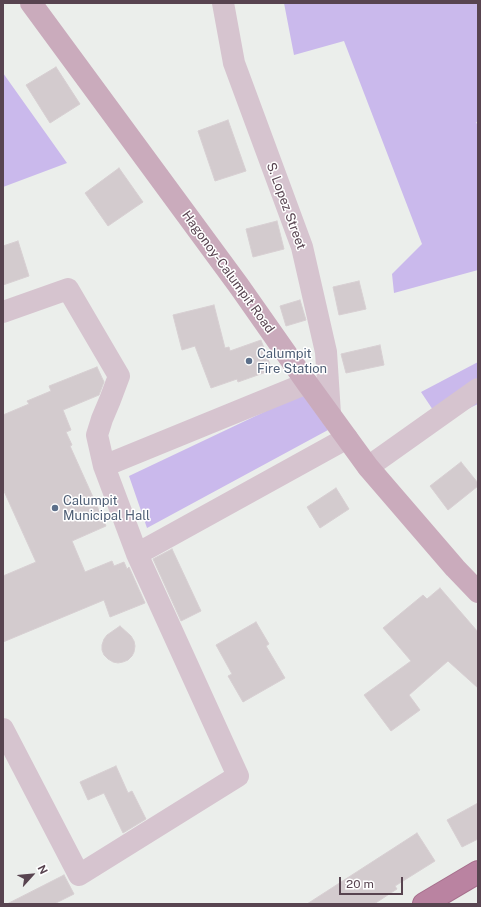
<!DOCTYPE html>
<html>
<head>
<meta charset="utf-8">
<style>
  body { margin:0 }
  #map { position:relative; width:481px; height:907px; overflow:hidden; background:#ebeeeb; font-family:"Public Sans",sans-serif }
  canvas { display:block }
  .frame { position:absolute; inset:0; border:4px solid #584450; pointer-events:none }
  .north { position:absolute; left:12px; top:855px; width:40px; height:40px; -webkit-text-stroke:3px #fff; paint-order:stroke; rotate:63deg; font-size:11px; font-weight:700; line-height:16px; text-align:center; color:#584450 }
  .north::after { content:''; display:block; margin:auto; width:14px; height:18px; background:#584450; clip-path:polygon(50% 0,100% 100%,50% 72%,0 100%) }
  .scale { position:absolute; left:339px; top:877px; width:64px; height:18px; box-sizing:border-box; border:2px solid #584450; border-top:0; padding-left:5px; font-size:12px; line-height:14px; white-space:nowrap; color:#584450; -webkit-text-stroke:3px #fff; paint-order:stroke }
</style>
</head>
<body>
<div id="map">
<canvas width="481" height="907"></canvas>
<div class="frame"></div>
<div class="north">N</div>
<div class="scale">20 m</div>
</div>
<script>
const ctx = document.querySelector('canvas').getContext('2d');
ctx.lineJoin = 'round';
function paint(path, color) {
  ctx.fillStyle = color;
  ctx.fill(path, 'evenodd');
}
function toPath(rows) {
  const path = new Path2D();
  for (const r of rows) {
    path.moveTo(r[0], r[1]);
    for (let i = 2; i < r.length; i += 2) path.lineTo(r[i], r[i + 1]);
  }
  return path;
}
function trace(path, color, width, dash) {
  ctx.strokeStyle = color;
  ctx.lineWidth = width;
  ctx.lineCap = dash ? 'butt' : 'round';
  ctx.setLineDash(dash || []);
  ctx.stroke(path);
}
function drawText(font, color, halo, rows, align = 'center') {
  ctx.font = font + ' "Public Sans",sans-serif';
  ctx.lineWidth = 3;
  ctx.setLineDash([]);
  ctx.textBaseline = 'middle';
  ctx.strokeStyle = halo;
  ctx.fillStyle = color;
  for (const [text, x, y, turn = 0] of rows) {
    ctx.save();
    ctx.translate(x, y);
    ctx.rotate((+turn || 0) * Math.PI / 180);
    ctx.textAlign = isNaN(turn) ? turn : align;
    if (halo) ctx.strokeText(text, 0, 0);
    ctx.fillText(text, 0, 0);
    ctx.restore();
  }
}
paint(toPath([
  [284,3,478,3,478,120,476,123,478,124,478,270,394,293,392,274,422,244,344,41,294,55],
  [3,73,67,163,3,187],
  [478,362,478,404,441,422,421,392],
  [302,394,328,430,147,528,129,476]
]), '#cab9ec');
const building = toPath([
  [56,67,80,104,50,123,26,85,56,67],
  [228,120,246,171,215,181,198,131,228,120],
  [119,168,143,202,108,226,85,193,119,168],
  [277,221,284,249,253,257,246,229,277,221],
  [18,241,29,276,3,285,3,246,18,241],
  [359,281,366,309,339,315,333,287,359,281],
  [300,300,306,320,286,326,280,306,300,300],
  [214,305,225,348,229,347,230,351,261,340,272,370,238,382,237,379,211,388,195,346,182,350,173,315,214,305],
  [380,345,384,365,346,373,341,354,380,345],
  [97,367,104,382,99,395,63,410,71,430,66,432,72,445,70,446,106,526,72,541,85,572,112,561,114,566,124,562,127,569,129,567,145,603,110,617,104,600,3,642,3,576,36,562,3,489,3,415,29,404,27,401,51,391,49,386,97,367],
  [461,462,478,483,478,486,448,510,430,486,461,462],
  [336,488,349,509,320,528,307,507,336,488],
  [172,549,201,611,181,621,153,559,172,549],
  [440,588,478,632,478,688,448,661,409,695,420,710,391,731,364,695,411,661,383,628,423,595,427,599,440,588],
  [256,622,269,644,266,646,285,678,243,702,228,676,232,674,216,645,256,622],
  [120,626,131,636,134,641,135,646,134,652,132,656,128,660,123,662,118,663,113,662,108,659,104,655,102,650,102,645,104,639,107,635,120,626],
  [116,766,128,793,132,791,146,819,123,833,104,793,88,800,80,782,116,766],
  [478,803,478,839,462,847,447,820,478,803],
  [417,833,435,861,395,886,397,889,374,904,307,904,417,833],
  [64,875,74,894,54,904,7,904,64,875]
]);
paint(building, '#d3cbce');
trace(building, '#d7cfd2', 1);
const highway = toPath([
  [424,904,478,872]
]);
trace(highway, '#a66f8c', 24);
trace(toPath([
  [223,3,234,63,302,247,326,352,330,414],
  [3,312,68,289,119,376,110,400,102,419,97,435,104,466,137,554,238,776,79,875,3,729],
  [104,466,307,383],
  [368,467,478,389],
  [137,554,347,438]
]), '#d6c4cf', 22);
trace(toPath([
  [31,3,239,286,307,383,368,467,455,568,478,592]
]), '#caabbc', 22);
trace(highway, '#ba83a1', 22);
for (const [x, y, r, color] of [
  [249,361,4,"#5c6f8a"],
  [55,508,4,"#5c6f8a"]
]) {
  const dot = new Path2D();
  dot.arc(x, y, r, 0, 2 * Math.PI);
  ctx.fillStyle = color;
  ctx.fill(dot);
  trace(dot, '#fff', 1.5);
}
drawText('13px', '#584450', '#fff', [
  ["S. Lopez Street",286,206,70],
  ["Hagonoy-Calumpit Road",228,272,54]
]);
drawText('13px', '#4e5e75', '#fff', [
  ["Calumpit",257,354],
  ["Fire Station",257,369],
  ["Calumpit",63,501],
  ["Municipal Hall",63,516]
], 'left');
</script>
</body>
</html>
